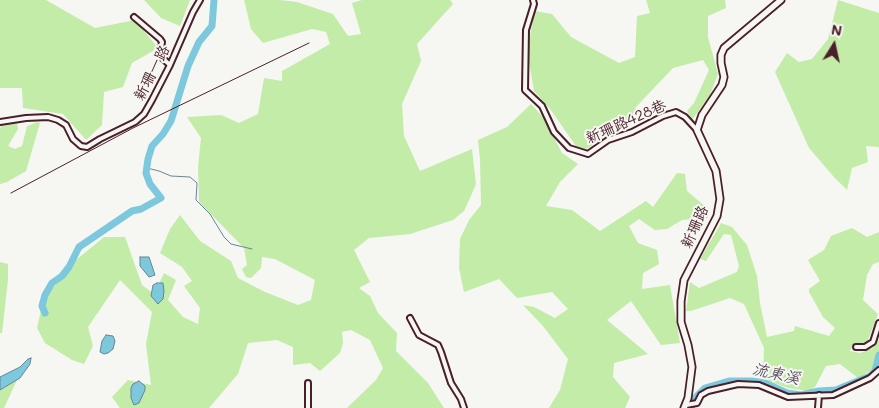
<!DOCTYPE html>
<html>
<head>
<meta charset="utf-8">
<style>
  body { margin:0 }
  #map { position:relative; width:879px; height:408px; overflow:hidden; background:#f6f6f2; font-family:Mali,sans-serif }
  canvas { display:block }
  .north { position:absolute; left:809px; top:20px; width:50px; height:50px; -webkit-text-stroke:4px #f6f6f2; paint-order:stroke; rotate:10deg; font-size:14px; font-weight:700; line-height:20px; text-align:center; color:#4a1f2b }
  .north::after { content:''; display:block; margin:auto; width:18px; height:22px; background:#4a1f2b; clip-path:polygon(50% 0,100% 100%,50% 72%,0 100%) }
</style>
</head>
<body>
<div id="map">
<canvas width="879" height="408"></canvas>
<div class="north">N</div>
</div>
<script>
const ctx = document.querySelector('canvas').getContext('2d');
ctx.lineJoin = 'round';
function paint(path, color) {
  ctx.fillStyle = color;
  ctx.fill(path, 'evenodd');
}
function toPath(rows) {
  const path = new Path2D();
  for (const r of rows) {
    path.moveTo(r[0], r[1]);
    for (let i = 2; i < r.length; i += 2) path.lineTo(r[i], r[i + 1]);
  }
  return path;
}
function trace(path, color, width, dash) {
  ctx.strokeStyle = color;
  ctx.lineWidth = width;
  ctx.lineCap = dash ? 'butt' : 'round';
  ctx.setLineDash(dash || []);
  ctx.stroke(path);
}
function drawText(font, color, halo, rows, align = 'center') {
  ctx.font = font + ' Mali,"LXGW WenKai TC",sans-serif';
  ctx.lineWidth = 4;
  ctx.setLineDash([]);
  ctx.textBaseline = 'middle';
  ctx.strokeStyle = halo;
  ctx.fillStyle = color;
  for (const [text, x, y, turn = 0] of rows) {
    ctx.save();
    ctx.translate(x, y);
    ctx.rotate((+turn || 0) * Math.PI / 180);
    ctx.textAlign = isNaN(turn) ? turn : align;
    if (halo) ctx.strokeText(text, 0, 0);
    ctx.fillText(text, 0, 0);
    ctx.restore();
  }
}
paint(toPath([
  [0,0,46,0,95,28,135,20,158,48,132,63,123,87,104,92,102,125,86,140,63,114,23,108,22,88,0,88],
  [144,0,190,0,180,26,161,18],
  [244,0,280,0,297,2,333,14,348,36,361,34,352,3,362,0,450,0,453,4,417,44,421,61,402,104,404,136,420,171,472,149,476,184,470,198,464,211,453,220,410,234,369,238,354,250,370,282,359,288,370,296,378,313,397,333,396,351,428,383,444,408,347,408,376,380,383,368,370,340,351,330,342,332,343,343,340,353,320,371,310,363,293,365,293,347,277,340,248,343,238,374,209,408,120,408,112,397,128,380,151,385,146,344,152,312,120,280,88,327,93,346,84,364,72,360,45,343,37,328,43,302,70,265,104,237,125,237,142,285,154,294,164,273,176,280,168,300,183,317,198,324,200,308,184,286,192,281,182,267,160,253,170,229,180,215,200,241,231,261,238,278,265,292,298,305,311,300,315,280,275,259,262,257,261,268,251,278,246,277,242,269,247,265,244,248,199,202,198,167,201,138,187,117,221,115,239,123,258,114,264,78,282,81,282,71,330,44,326,32,312,29,263,43,251,29],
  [646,0,725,0,726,8,708,16,708,37,718,74,710,95,692,120,687,111,694,103,709,70,703,60,673,68,636,107,630,124,586,149,576,146,550,109,534,91,527,51,535,11,552,14,571,37,619,63,635,57,637,16,650,13],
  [838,0,879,13,879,147,866,146,868,162,852,168,847,190,834,177,809,148,775,72,787,53,799,62,812,59,828,39],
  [531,104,543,117,562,153,578,164,560,182,546,206,572,210,600,231,646,201,653,207,677,173,685,174,687,191,707,208,708,218,682,220,667,229,655,230,639,219,629,226,638,243,657,250,659,264,643,273,642,289,670,285,680,343,661,345,631,301,607,320,648,354,614,363,613,377,630,397,625,408,549,408,560,390,568,359,543,326,523,305,534,307,555,318,568,309,552,292,517,298,499,279,464,292,459,268,460,239,469,220,481,205,480,159,478,140,507,127],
  [38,122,40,123,26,171,7,182,0,184,0,128,2,125,17,123,18,129,8,146,15,149,22,146,27,126],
  [721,223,732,227,747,245,757,276,760,303,767,337,794,331,795,326,829,336,835,328,823,317,809,292,809,289,820,281,808,260,824,250,831,236,852,228,867,237,879,232,879,262,873,264,867,275,863,300,878,314,866,345,854,343,850,351,860,353,873,348,879,339,879,360,876,367,858,378,840,364,826,366,815,387,809,391,788,388,763,379,764,348,744,304,730,298,691,311,686,311,690,282,699,288,737,272,739,266,731,235,724,234,706,261,700,259],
  [0,262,8,264,8,280,2,333,0,333],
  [7,373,17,380,4,408,0,408,0,378]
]), '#c3eca8');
const water = toPath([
  [140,257,149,257,155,275,149,277,140,266,140,257],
  [157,283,163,283,164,291,163,299,158,304,151,296,153,285,157,283],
  [106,335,113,336,115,341,113,349,108,353,104,354,100,352,102,341,106,335],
  [31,358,30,364,20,378,0,390,0,377,20,367,28,359,31,358],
  [139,381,145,386,145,390,139,403,134,405,131,398,131,388,133,384,139,381]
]);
paint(water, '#7ec8de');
trace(water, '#698496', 1);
trace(toPath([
  [147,168,159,171,171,176,190,177,197,183,196,200,210,214,224,237,231,244,252,249]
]), '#698496', 1);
trace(toPath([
  [45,313,42,306,45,295,52,283,62,276,69,267,79,247,132,211,141,209,161,198,150,184,146,173,148,159,152,146,163,134,171,121,188,66,199,42,212,26,214,0],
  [691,408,695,398,705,388,729,381,752,381,765,383,787,393,801,395,819,391,836,390,870,376,875,371,879,355]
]), '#7ec8de', 7);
const street = toPath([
  [533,0,534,4,526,30,525,90,542,106,554,132,569,148,588,154,608,140,632,132,663,116,676,112,685,117,697,130],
  [134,17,160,39,162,42,160,56,170,65],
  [0,122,26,118,48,117,58,120,66,125,73,139,81,146,87,147,100,139,135,122,144,114,152,100,170,65,193,12,200,0],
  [410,318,419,335,438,345,441,352,451,383,461,399,464,408],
  [856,347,865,347,873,342,879,323],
  [308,383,308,408],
  [686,405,697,403,701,395,708,391,738,384,759,385,788,397,833,395,870,378,879,370],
  [818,408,819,395]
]);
const secondary = toPath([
  [684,408,688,398,692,367,688,345,681,322,681,301,684,280,717,216,720,199,716,171,697,130,702,115,722,85,724,77,721,63,721,55,724,48,781,0]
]);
trace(street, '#4a1f2b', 8);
trace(secondary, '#4a1f2b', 9);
trace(street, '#f6f6f2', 4);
trace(secondary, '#f6f6f2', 5.5);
trace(toPath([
  [11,193,133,128,309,43]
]), '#4a1f2b', 1);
drawText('15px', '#4a1f2b', '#f6f6f2', [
  ["新珊一路",152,73,-63],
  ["新珊路428巷",626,122,-24],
  ["新珊路",695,227,-66]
]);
drawText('italic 16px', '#5a5261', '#f6f6f2', [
  ["流東溪",776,374,13]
]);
</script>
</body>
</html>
